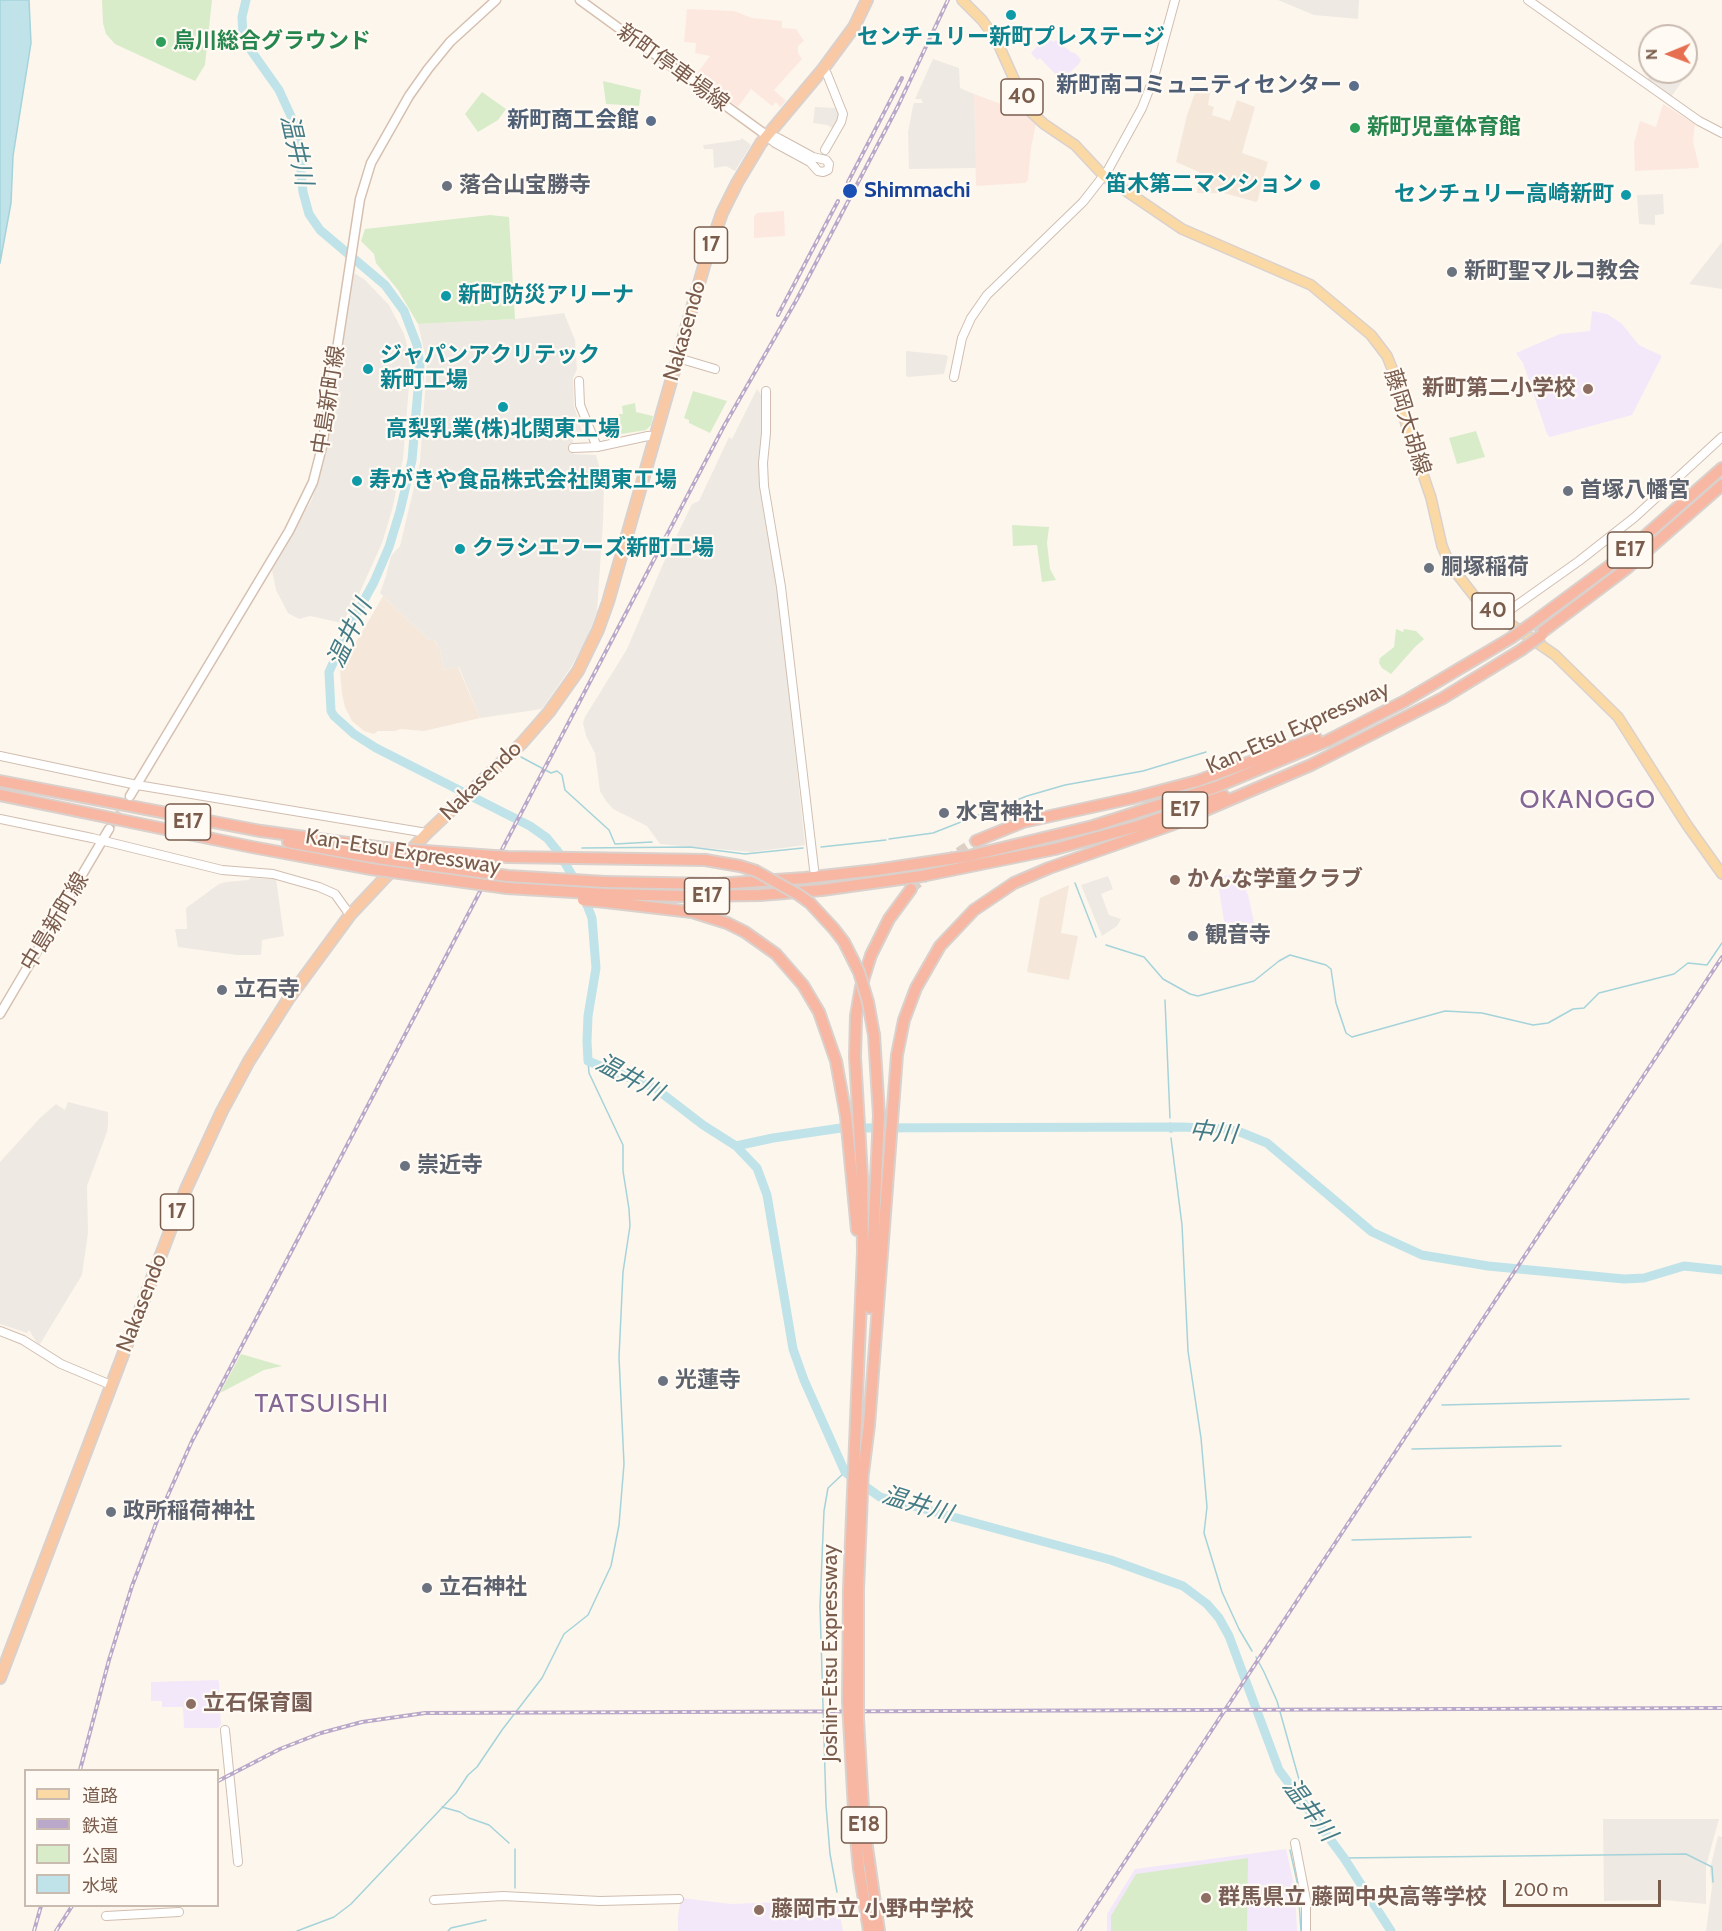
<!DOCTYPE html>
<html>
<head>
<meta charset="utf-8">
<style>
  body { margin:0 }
  #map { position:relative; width:1722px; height:1931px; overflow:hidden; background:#fdf6ec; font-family:Cabin,"Noto Sans JP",sans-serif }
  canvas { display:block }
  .legend { position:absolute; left:24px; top:1769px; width:195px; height:138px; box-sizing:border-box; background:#fffaf3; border:2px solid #cabbb1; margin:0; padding:8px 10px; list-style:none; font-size:18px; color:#7a5c4d }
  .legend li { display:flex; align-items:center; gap:12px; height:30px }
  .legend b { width:30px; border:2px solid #cabbb1 }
  .north { position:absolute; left:1638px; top:24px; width:60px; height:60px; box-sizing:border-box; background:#fffaf3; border:2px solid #cabbb1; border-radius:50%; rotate:269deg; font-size:16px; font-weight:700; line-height:24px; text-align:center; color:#7a5c4d }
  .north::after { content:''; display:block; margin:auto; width:21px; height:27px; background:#e76f51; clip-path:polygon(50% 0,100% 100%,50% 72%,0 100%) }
  .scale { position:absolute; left:1503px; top:1880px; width:158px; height:27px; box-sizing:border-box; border:3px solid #7a5c4d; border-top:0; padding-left:8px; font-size:18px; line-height:21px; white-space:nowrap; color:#7a5c4d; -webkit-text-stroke:4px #fffaf3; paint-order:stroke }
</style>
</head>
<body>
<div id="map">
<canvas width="1722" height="1931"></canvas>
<ul class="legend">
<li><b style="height:8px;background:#fbd9a5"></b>道路</li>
<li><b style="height:8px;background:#b9a8c9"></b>鉄道</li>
<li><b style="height:16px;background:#d8ecc9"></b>公園</li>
<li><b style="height:16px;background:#bfe3e8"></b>水域</li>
</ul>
<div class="north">N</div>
<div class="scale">200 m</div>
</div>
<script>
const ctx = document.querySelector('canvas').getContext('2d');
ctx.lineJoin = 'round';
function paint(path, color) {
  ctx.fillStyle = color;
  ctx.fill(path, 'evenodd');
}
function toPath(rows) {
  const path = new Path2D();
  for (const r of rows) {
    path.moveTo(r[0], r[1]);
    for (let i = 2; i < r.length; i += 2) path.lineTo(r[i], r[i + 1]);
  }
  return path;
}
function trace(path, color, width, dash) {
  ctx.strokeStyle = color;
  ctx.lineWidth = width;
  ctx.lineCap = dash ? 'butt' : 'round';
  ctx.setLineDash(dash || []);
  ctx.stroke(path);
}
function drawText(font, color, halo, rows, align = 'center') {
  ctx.font = font + ' Cabin,"Noto Sans JP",sans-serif';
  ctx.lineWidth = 4.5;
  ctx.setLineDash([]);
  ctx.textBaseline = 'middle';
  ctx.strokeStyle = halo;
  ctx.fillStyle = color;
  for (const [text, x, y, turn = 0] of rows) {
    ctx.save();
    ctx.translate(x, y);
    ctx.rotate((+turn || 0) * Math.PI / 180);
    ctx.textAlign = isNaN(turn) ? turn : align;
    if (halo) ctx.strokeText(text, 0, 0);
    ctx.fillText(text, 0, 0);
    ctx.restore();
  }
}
paint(toPath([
  [1195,93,1210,93,1208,105,1214,107,1212,115,1230,121,1237,100,1255,107,1242,153,1268,162,1262,181,1258,200,1256,202,1224,193,1197,193,1199,172,1176,162,1187,115],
  [383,596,429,640,433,638,440,650,444,670,458,667,480,718,424,731,400,729,395,731,378,731,374,734,364,731,352,721,345,707,342,694,340,670],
  [1069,885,1061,933,1078,936,1069,980,1027,972,1040,898]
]), '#f5e8da');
paint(toPath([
  [687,9,734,11,752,18,782,21,782,28,796,29,804,41,798,46,798,53,802,59,774,90,786,101,780,107,776,102,772,106,751,89,738,107,695,76,710,56,695,53,696,43,684,42],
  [974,94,1009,107,1017,99,1026,114,1036,124,1031,148,1028,180,1025,183,976,186],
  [1663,104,1695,124,1693,142,1699,166,1698,168,1635,171,1634,143,1640,121,1656,127],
  [784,211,785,236,754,238,754,216,757,213]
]), '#fde8e0');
paint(toPath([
  [1278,0,1359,0,1358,19,1314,15],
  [1686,49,1699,58,1671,97,1647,80,1653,72,1686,72],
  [933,59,959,68,960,88,974,94,976,168,909,169,908,132,913,106,914,103,923,103,921,99,915,99],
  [815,107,838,108,840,117,834,129,827,125,813,123],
  [742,138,751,145,735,171,726,166,714,168,713,149,704,149,703,145,740,140],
  [1663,194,1664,214,1655,215,1655,225,1639,224,1637,195],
  [1722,242,1722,289,1689,284],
  [354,273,365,280,389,305,404,334,409,353,410,373,403,459,392,510,382,543,359,594,342,623,310,616,299,619,288,613,276,590,272,570,312,499,325,458],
  [564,313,575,340,577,369,573,378,574,406,583,434,573,435,573,454,596,455,604,484,603,522,597,611,587,639,571,667,542,709,480,718,459,667,444,670,440,650,434,639,429,640,380,593,386,576,391,556,400,546,420,462,427,363,418,324,515,319],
  [906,351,946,355,948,357,944,374,908,377,906,375],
  [757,389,762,396,763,434,759,474,762,504,777,582,805,845,752,852,660,844,647,826,613,809,606,801,600,791,595,753,586,736,583,723,585,717,627,649,663,564,692,504,699,501,729,437,732,439],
  [1108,876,1113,889,1101,894,1109,915,1121,919,1117,926,1102,936,1081,885],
  [250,878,276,879,284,936,262,940,261,955,237,955,178,947,175,929,187,929,186,908,219,884,226,882,249,880],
  [68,1102,108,1112,108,1124,107,1132,87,1186,88,1233,82,1275,40,1344,37,1343,29,1330,27,1333,0,1324,0,1162,40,1118,56,1104,65,1110],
  [1603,1819,1719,1819,1706,1866,1706,1904,1664,1900,1604,1901],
  [1718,1836,1722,1837,1722,1931,1706,1931,1712,1887,1710,1869]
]), '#efe9e4');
paint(toPath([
  [1047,36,1053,42,1056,40,1071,52,1075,53,1081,59,1079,64,1061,80,1040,58,1037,60,1031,53],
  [1592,311,1607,314,1621,323,1639,345,1662,356,1632,415,1550,437,1547,434,1523,363,1516,353,1560,334,1590,331],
  [1239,874,1248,895,1258,940,1254,938,1235,939,1226,933,1217,877],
  [218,1680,219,1683,221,1725,218,1728,184,1728,183,1707,162,1707,162,1701,151,1701,151,1682],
  [1286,1849,1295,1889,1297,1931,1107,1931,1107,1914,1135,1869],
  [681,1898,731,1904,835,1900,838,1904,843,1931,678,1931,678,1916]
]), '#f3e8fa');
paint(toPath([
  [102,0,212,0,205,65,195,81,115,44,106,34,103,23],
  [603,81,641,90,639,106,606,104],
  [482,92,506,109,498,120,478,132,465,114],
  [490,215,509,217,515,319,418,324,398,290,376,263,374,254,361,241,365,229],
  [693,391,727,401,710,433,689,423,689,420,684,418],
  [635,403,636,412,653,416,651,425,646,430,621,434,619,414,623,414,622,406],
  [1476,431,1485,457,1457,464,1449,438],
  [599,471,602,483,601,485,570,486,570,472],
  [1012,525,1049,527,1047,543,1050,569,1056,580,1042,582,1037,545,1013,546],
  [1396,629,1403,632,1404,629,1416,631,1424,639,1415,647,1391,674,1382,668,1379,663,1380,658,1394,647],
  [241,1354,282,1366,264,1370,220,1393],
  [1248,1858,1247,1931,1111,1931,1111,1916,1136,1874]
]), '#d8ecc9');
const water = toPath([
  [0,0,29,0,31,43,13,156,11,203,0,263,0,0]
]);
paint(water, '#bfe3e8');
trace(water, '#a5d3da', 1.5);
trace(toPath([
  [521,757,551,773,557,771,562,775,565,790,609,830,615,844,652,842],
  [889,839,933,833,1027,796,1065,785,1143,771,1206,752],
  [555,847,560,848],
  [821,847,886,840],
  [582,848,690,847,745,854,803,848],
  [1075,883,1096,937],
  [1106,945,1144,957,1163,979,1190,994,1198,996,1254,981,1279,961,1290,955,1326,965,1331,969,1336,1003,1346,1033,1352,1037,1445,1011,1482,1013,1533,1025,1548,1023,1573,1009,1584,1008,1599,993,1674,974,1688,963,1707,965,1722,943],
  [1165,1000,1170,1118],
  [1170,1123,1170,1132],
  [1172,1127,1172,1132],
  [1171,1138,1182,1225,1188,1351,1201,1438,1207,1507,1204,1533,1222,1592,1239,1629,1252,1651],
  [1442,1405,1689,1399],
  [1412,1449,1561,1446],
  [1352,1540,1471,1537],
  [1256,1657,1264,1672,1277,1701,1300,1783],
  [442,1807,460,1812,469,1818,489,1825,509,1843],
  [1290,1850,1298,1886,1301,1931],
  [1344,1858,1686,1854,1712,1867,1713,1882],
  [515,1888,515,1849],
  [837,1892,830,1854,826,1805,820,1606,824,1511,828,1488,845,1472],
  [297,1931,334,1917,351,1904,456,1793,468,1775,477,1767,502,1730,542,1678,564,1634,588,1615,611,1566,619,1525,624,1464,619,1357,623,1272,630,1226,629,1209,623,1171,623,1145,589,1073,588,1061],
  [448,1931,451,1928,486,1920]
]), '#a5d3da', 1.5);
trace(toPath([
  [246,0,242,17,243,34,250,49,279,90,295,125,299,149,303,192,309,214,320,230,385,285,404,311,417,345,420,366,412,460,400,511,389,547,374,582,351,624,329,672,331,711,334,716,354,734,376,748,530,826,547,838,559,853,582,892,592,918,596,968,588,1016,587,1041,588,1061,655,1088,703,1125,736,1146,757,1168,767,1195,793,1349,804,1380,845,1472,880,1497,1111,1560,1183,1586,1207,1604,1219,1618,1229,1636,1279,1770,1344,1858,1391,1931],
  [736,1146,773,1138,841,1128,1182,1127,1228,1129,1240,1132,1267,1143,1372,1232,1422,1255,1488,1266,1624,1279,1644,1278,1684,1266,1722,1270]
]), '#bfe3e8', 9);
trace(toPath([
  [109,829,127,801]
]), '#dcd0c4', 8, [8, 4]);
trace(toPath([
  [911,889,938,866,976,841]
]), '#dcd0c4', 10, [10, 5]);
const tertiary = toPath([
  [1528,0,1699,121,1722,133],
  [823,69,827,74,843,114,841,122,825,150],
  [766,135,778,138,813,157,826,160,829,164,828,170,823,172,818,171,810,162,775,143,766,135],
  [678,358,715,369],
  [954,377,962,338,971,318,987,295,1083,202,1108,170,1142,108,1154,77,1175,0],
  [579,381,580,405,597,447],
  [766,391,766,433,763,463,764,486,781,587,814,869],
  [573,448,597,447,648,436,655,436],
  [1500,617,1579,561,1635,517,1722,437],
  [0,756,137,785,427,833],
  [0,819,92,838,222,870,273,874,319,887,335,894,350,915],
  [0,1331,23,1340,61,1364,111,1385],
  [225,1730,238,1862],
  [1295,1843,1306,1900,1306,1931],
  [434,1900,503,1896,600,1901,679,1899],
  [106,1916,179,1912]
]);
const secondary = toPath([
  [580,0,766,135],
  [130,796,289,531,313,482,322,447,360,199,371,163,409,96,428,69,450,42,496,0],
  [0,1014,109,829]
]);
const primary = toPath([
  [962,0,982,20,996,39,1023,99,1031,112,1044,124,1075,145,1104,176,1182,229,1311,285,1371,335,1387,356,1393,371,1406,424,1431,498,1442,546,1450,565,1475,597,1500,617,1555,655,1618,717,1687,825,1722,874]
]);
const trunk = toPath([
  [0,1678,186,1189,222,1111,249,1061,289,998,350,915,427,833,522,743,549,712,578,671,598,630,608,602,704,266,722,213,737,183,761,143,823,69,854,27,867,0]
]);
const motorway = toPath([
  [1531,624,1620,558,1722,468],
  [1541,633,1626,569,1722,485],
  [0,781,261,831,384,848],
  [0,795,252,847,371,869],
  [976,841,1023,822,1133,798,1197,781,1316,738],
  [288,842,377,858],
  [605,882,717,884,805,878,876,870,969,856,1093,826,1216,787,1327,741,1405,701,1511,638],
  [606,894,681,896,760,895,822,890,922,876,1055,849,1138,826,1224,796],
  [606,902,692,912,727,923,745,932,776,954,803,985,819,1012,836,1061,846,1116,857,1230],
  [870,1308,879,1115,874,1035],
  [863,1473,869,1425,897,1055,904,1020,916,988,940,946,974,910,1014,883,1049,868,1171,825,1311,765,1443,698,1521,650],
  [848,1701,849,1589,863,1252,862,1177,855,1057,856,1016,861,987,871,955,889,919,911,889],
  [858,1701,858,1590,863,1467],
  [849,1719,855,1828,859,1869,869,1931],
  [858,1719,864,1826,879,1931]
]);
trace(tertiary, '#d1beb0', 10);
trace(secondary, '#d6c0b0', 11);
trace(primary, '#dad1cd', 12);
trace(trunk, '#dad1cd', 14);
trace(motorway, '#dad1cd', 14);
trace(tertiary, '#fff', 8);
trace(secondary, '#fff', 8);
trace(primary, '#fbd9a5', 9);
trace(trunk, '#f9c8a4', 10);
trace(motorway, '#f7b7a3', 10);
const rail = toPath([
  [848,182,902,78],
  [778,315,838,201],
  [80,1770,109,1660,132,1586,160,1513,192,1441,724,426,797,299,898,106,948,0],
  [218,1781,280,1749,321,1733,362,1722,425,1713,1722,1708],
  [34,1931,41,1906],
  [56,1931,72,1906],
  [1079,1931,1722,957]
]);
trace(rail, '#b9a8c9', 4);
trace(rail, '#fffaf3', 1.5, [4.5]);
const motorwayBridge = toPath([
  [1511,638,1531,624],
  [1521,650,1542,635],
  [384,848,508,857,705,860,740,866,756,871,799,895,810,903,834,929,844,942,859,972,868,1002,874,1035],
  [377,858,508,876,605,882],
  [371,869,507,888,606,894],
  [583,900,606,902],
  [848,1701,849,1719],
  [858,1701,858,1719]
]);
trace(motorwayBridge, '#dad1cd', 14, []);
trace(motorwayBridge, '#f7b7a3', 10);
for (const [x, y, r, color] of [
  [1011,15,6,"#0f9aa8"],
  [161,42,6,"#2e9e5b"],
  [1354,86,6,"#5c6f8a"],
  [651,121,6,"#5c6f8a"],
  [1355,128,6,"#2e9e5b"],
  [1315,185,6,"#0f9aa8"],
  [447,186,6,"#6b7280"],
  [850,191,8,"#1a4fb4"],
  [1626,195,6,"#0f9aa8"],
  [1452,272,6,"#6b7280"],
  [446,296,6,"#0f9aa8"],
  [368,369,6,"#0f9aa8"],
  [1588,389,6,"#8d6e63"],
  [503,407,6,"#0f9aa8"],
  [357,481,6,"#0f9aa8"],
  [1568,491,6,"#6b7280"],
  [460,549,6,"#0f9aa8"],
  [1429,568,6,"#6b7280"],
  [944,813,6,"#6b7280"],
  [1175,880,6,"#8d6e63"],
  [1193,936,6,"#6b7280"],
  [222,990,6,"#6b7280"],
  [405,1166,6,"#6b7280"],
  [663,1381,6,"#6b7280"],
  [111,1512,6,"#6b7280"],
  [427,1588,6,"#6b7280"],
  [191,1704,6,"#8d6e63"],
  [1206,1898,6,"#8d6e63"],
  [759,1910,6,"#8d6e63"]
]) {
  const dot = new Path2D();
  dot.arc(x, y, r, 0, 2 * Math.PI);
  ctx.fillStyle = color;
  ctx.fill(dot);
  trace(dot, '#fffaf3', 2);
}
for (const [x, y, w] of [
  [1022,97,42],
  [711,245,33],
  [1630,550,45],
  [1493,611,42],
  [1185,810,45],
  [188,822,45],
  [707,896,45],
  [177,1212,33],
  [864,1825,45]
]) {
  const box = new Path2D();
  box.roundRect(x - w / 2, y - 18, w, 36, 4.5);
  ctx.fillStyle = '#fffaf3';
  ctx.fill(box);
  trace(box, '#7a5c4d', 1.5);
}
drawText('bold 21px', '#7a5c4d', null, [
  ["40",1022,97],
  ["17",711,245],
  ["E17",1630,550],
  ["40",1493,611],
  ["E17",1185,810],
  ["E17",188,822],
  ["E17",707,896],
  ["17",177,1212],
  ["E18",864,1825]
]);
drawText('bold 22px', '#0d838f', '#fffaf3', [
  ["センチュリー新町プレステージ",1011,38,"center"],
  ["笛木第二マンション",1303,185,"right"],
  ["センチュリー高崎新町",1614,195,"right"],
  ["新町防災アリーナ",458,296],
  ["ジャパンアクリテック",380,356],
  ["新町工場",380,381],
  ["高梨乳業(株)北関東工場",503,430,"center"],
  ["寿がきや食品株式会社関東工場",369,481],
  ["クラシエフーズ新町工場",472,549]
], 'left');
drawText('bold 22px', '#27864d', '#fffaf3', [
  ["烏川総合グラウンド",173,42],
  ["新町児童体育館",1367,128]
], 'left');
drawText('22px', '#7a5c4d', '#fffaf3', [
  ["新町停車場線",673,68,36],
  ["Nakasendo",685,331,-74],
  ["中島新町線",329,400,-81],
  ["藤岡大胡線",1407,422,73],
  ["Kan-Etsu Expressway",1298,728,-24],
  ["Nakasendo",481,781,-44],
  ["Kan-Etsu Expressway",403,852,9],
  ["中島新町線",55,922,-59],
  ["Nakasendo",142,1303,-69],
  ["Joshin-Etsu Expressway",831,1653,-90]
]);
drawText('bold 22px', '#4e5e75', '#fffaf3', [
  ["新町南コミュニティセンター",1342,86],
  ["新町商工会館",639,121]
], 'right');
drawText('bold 22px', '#5b616d', '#fffaf3', [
  ["落合山宝勝寺",459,186],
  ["新町聖マルコ教会",1464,272],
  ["首塚八幡宮",1580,491],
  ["胴塚稲荷",1441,568],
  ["水宮神社",956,813],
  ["観音寺",1205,936],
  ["立石寺",234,990],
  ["崇近寺",417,1166],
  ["光蓮寺",675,1381],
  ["政所稲荷神社",123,1512],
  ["立石神社",439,1588]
], 'left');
drawText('bold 22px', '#164399', '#fffaf3', [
  ["Shimmachi",864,191]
], 'left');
drawText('bold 22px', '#785e54', '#fffaf3', [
  ["新町第二小学校",1576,389,"right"],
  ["かんな学童クラブ",1187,880],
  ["立石保育園",203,1704],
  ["群馬県立 藤岡中央高等学校",1218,1898],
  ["藤岡市立 小野中学校",771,1910]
], 'left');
drawText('italic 24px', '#437c86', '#fffaf3', [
  ["温井川",296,150,77],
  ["温井川",350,634,-65],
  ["温井川",629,1078,28],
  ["中川",1213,1133,6],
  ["温井川",917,1505,17],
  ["温井川",1309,1810,53]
]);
ctx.letterSpacing = '1.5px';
drawText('26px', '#846695', '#fffaf3', [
  ["OKANOGO",1588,800],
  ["TATSUISHI",322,1404]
]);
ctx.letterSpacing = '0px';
</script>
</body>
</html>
